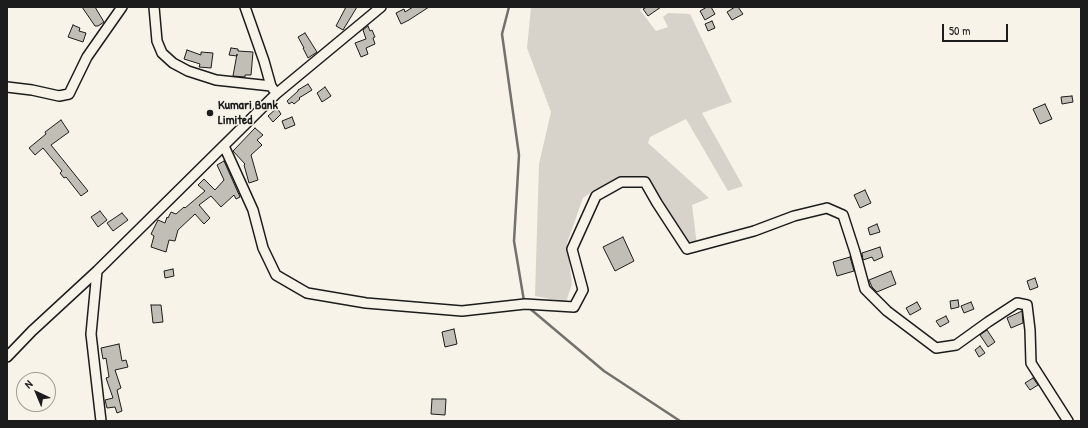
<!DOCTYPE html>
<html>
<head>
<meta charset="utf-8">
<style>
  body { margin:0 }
  #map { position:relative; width:1088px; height:428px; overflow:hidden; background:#f7f3e8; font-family:"Patrick Hand",sans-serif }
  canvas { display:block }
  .frame { position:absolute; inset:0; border:8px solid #1c1c1c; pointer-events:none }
  .north { position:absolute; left:16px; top:372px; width:40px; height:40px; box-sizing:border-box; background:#f7f3e8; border:1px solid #9f9d96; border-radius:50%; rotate:316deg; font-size:11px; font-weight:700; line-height:16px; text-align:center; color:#1c1c1c }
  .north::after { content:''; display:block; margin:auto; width:14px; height:18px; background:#1c1c1c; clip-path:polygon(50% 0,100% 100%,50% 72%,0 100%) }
  .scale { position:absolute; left:942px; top:24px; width:66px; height:18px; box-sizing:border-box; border:2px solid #1c1c1c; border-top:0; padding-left:5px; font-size:12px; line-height:14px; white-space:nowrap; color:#1c1c1c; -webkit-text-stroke:3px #f7f3e8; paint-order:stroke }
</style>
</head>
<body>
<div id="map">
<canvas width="1088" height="428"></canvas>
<div class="frame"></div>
<div class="north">N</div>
<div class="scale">50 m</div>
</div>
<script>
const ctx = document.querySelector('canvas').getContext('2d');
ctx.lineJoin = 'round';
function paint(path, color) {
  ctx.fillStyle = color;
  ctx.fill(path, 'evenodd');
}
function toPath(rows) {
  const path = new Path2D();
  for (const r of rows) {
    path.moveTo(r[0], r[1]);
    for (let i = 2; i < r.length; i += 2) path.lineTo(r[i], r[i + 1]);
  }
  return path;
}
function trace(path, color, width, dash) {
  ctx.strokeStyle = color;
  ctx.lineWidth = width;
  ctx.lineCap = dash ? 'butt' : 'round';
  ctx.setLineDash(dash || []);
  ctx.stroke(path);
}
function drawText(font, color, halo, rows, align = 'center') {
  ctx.font = font + ' "Patrick Hand",sans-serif';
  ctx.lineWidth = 3;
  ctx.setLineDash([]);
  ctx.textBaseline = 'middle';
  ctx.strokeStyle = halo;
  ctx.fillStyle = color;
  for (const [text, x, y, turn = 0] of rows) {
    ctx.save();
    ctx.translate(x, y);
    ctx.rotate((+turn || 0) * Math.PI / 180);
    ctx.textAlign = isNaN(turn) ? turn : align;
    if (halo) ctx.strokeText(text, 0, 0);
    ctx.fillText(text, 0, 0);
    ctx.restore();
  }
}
paint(toPath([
  [531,7,643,7,640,10,656,31,668,27,663,17,668,13,690,14,732,102,702,113,743,186,728,191,686,119,650,137,648,143,709,198,692,205,697,245,687,246,647,179,622,180,594,190,583,198,567,243,572,284,566,302,535,296,539,164,551,112,527,48]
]), '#d7d3cb');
trace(toPath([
  [509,7,502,34,519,155,514,241,524,301],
  [528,307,604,371,680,421]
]), '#72716c', 2.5);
const building = toPath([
  [82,7,95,7,104,22,98,26,95,26,82,7],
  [346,7,357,7,343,30,336,26,346,7],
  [413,7,429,7,409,20,401,24,396,13,404,9,405,12,413,7],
  [647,7,661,7,648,16,643,9,647,7],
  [707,7,711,7,715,14,705,20,700,11,707,7],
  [735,7,738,7,743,14,732,20,727,12,735,7],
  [712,21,715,28,708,31,705,24,712,21],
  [73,25,80,28,79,31,86,33,83,42,68,37,73,25],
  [368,26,370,31,372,30,375,37,373,38,375,44,366,48,368,54,361,57,355,43,366,39,363,30,368,26],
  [305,33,317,52,308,58,303,48,304,48,298,37,305,33],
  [231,48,238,49,238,51,253,52,251,75,245,75,245,77,233,76,237,54,237,56,229,55,231,48],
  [187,50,201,55,201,52,213,53,211,68,199,67,200,64,184,59,187,50],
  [308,84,312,90,299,98,300,99,294,104,292,102,289,104,287,101,298,91,298,90,308,84],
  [325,87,331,96,322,102,317,93,325,87],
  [1072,96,1073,102,1062,104,1061,97,1072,96],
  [1045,104,1052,119,1040,124,1033,109,1045,104],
  [277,108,281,114,273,122,268,116,277,108],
  [292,117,295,125,285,129,282,121,292,117],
  [61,120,69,132,51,145,88,191,81,196,66,177,64,178,60,173,62,171,43,148,35,155,29,148,46,134,45,132,61,120],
  [255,128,263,135,257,140,262,145,251,155,258,180,249,183,244,165,245,164,233,151,255,128],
  [224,161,240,197,236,199,234,195,221,207,211,196,199,205,210,218,204,224,195,214,178,230,175,241,169,240,166,252,151,247,154,236,151,234,158,220,165,223,167,217,168,218,171,212,176,214,184,207,185,208,205,191,198,185,204,179,215,190,224,180,217,165,224,161],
  [865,190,871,203,860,208,854,195,865,190],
  [100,211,107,220,98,227,91,217,100,211],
  [122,213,128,220,113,231,107,223,122,213],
  [877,224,880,232,870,235,868,228,877,224],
  [623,237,634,261,615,271,603,247,623,237],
  [880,247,883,257,874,261,872,257,863,260,862,253,880,247],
  [850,257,854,271,837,276,833,262,850,257],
  [173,269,174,276,165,278,164,271,173,269],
  [891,271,896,284,877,292,872,287,869,280,891,271],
  [1035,278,1038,287,1030,290,1027,281,1035,278],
  [958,300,959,307,951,309,950,301,958,300],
  [917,302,921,309,910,315,906,308,917,302],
  [971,302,974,309,964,313,961,306,971,302],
  [151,305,161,305,163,322,153,323,151,305],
  [1022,311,1023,323,1011,328,1007,318,1022,311],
  [946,316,949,322,940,327,936,321,946,316],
  [454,329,457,344,445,347,442,332,454,329],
  [987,330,995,342,988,347,980,335,987,330],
  [119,344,122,361,126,360,128,367,115,370,121,388,117,390,122,411,117,413,115,407,107,408,105,400,113,398,106,378,109,377,106,358,103,359,101,348,119,344],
  [980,346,985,353,979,357,975,350,980,346],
  [1033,378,1038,385,1030,390,1025,383,1033,378],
  [432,399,446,399,445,415,431,414,432,399]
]);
paint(building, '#c0beb5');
trace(building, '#1c1c1c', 1);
const minor = toPath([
  [154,7,157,41,162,53,173,63,188,71,216,80,271,86],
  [245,7,264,61,271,86,273,89],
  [7,87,32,90,59,96,69,94,87,57,122,7],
  [224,146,253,210,263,248,276,275,307,293,366,303,462,311,525,304,574,307,583,290,572,249,596,196,621,182,645,182,657,203,687,249,754,231,794,216,827,208,843,215,855,252,865,289,887,311,936,348,956,345,988,322,1017,303,1027,305,1030,330,1031,363,1068,421],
  [97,271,91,334,101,421],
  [7,357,32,331,97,271,276,94,381,7]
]);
trace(minor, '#1c1c1c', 12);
trace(minor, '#f7f3e8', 9);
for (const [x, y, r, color] of [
  [210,113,4,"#1c1c1c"]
]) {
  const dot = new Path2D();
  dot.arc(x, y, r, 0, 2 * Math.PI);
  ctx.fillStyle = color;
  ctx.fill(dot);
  trace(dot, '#f7f3e8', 1.5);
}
drawText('bold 13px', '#1c1c1c', '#f7f3e8', [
  ["Kumari Bank",218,106],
  ["Limited",218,121]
], 'left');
</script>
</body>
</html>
